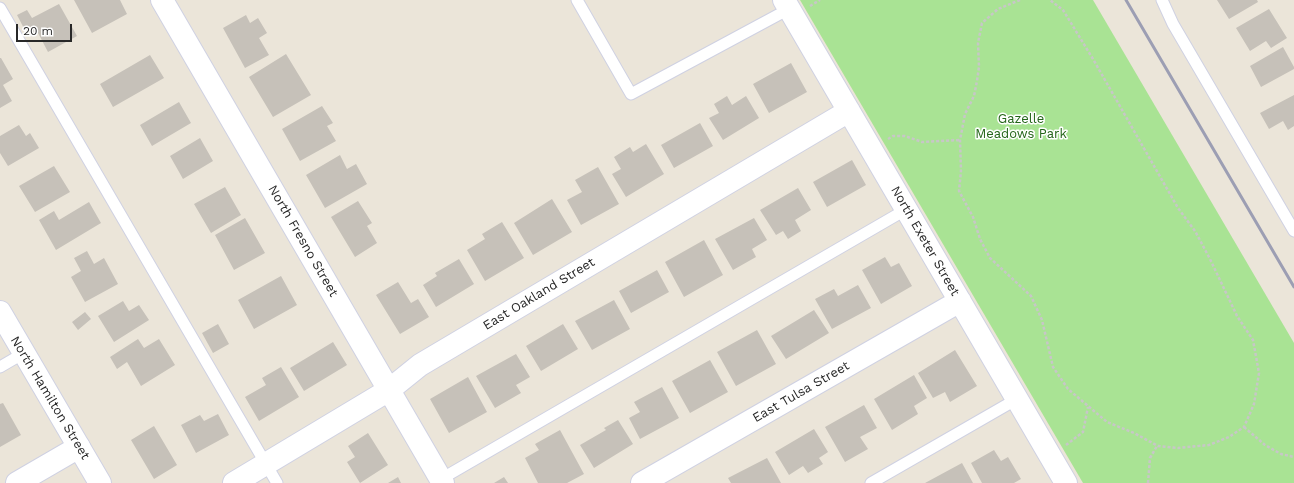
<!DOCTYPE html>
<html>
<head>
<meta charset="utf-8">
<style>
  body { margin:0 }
  #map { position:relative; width:1294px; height:483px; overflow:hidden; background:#ebe5d9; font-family:"Work Sans",sans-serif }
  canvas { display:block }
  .scale { position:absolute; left:16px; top:24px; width:56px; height:18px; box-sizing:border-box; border:2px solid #282828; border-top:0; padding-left:5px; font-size:12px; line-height:14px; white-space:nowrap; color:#282828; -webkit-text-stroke:3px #fff; paint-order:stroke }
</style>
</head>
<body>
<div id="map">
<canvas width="1294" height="483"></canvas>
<div class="scale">20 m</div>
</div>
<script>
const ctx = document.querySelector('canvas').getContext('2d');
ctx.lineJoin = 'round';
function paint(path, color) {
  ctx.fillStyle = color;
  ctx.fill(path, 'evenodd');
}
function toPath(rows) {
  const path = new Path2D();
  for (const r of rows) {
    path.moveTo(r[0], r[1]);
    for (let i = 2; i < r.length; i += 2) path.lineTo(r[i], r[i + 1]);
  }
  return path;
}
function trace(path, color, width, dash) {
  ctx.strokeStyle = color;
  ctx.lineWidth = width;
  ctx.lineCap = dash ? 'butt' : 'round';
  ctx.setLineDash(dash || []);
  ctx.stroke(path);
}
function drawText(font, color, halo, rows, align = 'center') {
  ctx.font = font + ' "Work Sans",sans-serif';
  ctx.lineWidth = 3;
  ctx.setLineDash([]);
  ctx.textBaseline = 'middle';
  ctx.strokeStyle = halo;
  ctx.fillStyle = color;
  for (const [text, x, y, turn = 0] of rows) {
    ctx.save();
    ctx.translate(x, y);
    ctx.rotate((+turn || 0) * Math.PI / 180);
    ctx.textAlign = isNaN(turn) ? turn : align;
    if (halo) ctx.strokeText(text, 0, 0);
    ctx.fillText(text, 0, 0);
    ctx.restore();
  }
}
paint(toPath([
  [800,0,1093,0,1294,343,1294,483,1083,483]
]), '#a9e394');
paint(toPath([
  [74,0,120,0,127,14,92,33],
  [1217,0,1257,0,1258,2,1229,19],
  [59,4,77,36,48,52,37,31,28,36,17,15,27,10,32,18],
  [1269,9,1287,38,1271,48,1266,41,1250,51,1236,28],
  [246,15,250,23,258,18,267,33,259,38,269,55,245,68,223,28],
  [1283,47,1294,67,1294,69,1261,87,1250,66],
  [286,54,311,95,273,117,249,77],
  [150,55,164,78,113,107,100,84],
  [0,58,1,58,13,79,3,85,12,101,0,108],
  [791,63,807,92,769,113,753,84],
  [1294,95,1294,126,1288,130,1283,121,1269,129,1260,113],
  [727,96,732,105,746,96,759,118,723,140,709,118,719,113,714,104],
  [179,102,191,123,152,146,140,125],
  [322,106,333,123,327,126,336,141,300,161,282,129],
  [700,123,713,146,674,168,661,145],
  [19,125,26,136,30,133,39,148,8,166,0,153,0,136],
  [200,138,213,161,183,179,170,156],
  [646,144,664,174,626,197,612,174,621,169,614,157,630,147,633,152],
  [340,155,347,169,356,164,367,184,325,208,306,175],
  [852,160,866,185,827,207,813,182],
  [54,166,70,192,35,212,19,186],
  [598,167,619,204,581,225,567,200,582,192,575,180],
  [225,187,241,215,211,233,194,204],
  [798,188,811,210,795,220,801,231,788,239,783,231,776,235,760,210],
  [552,199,572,232,533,255,514,223],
  [358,201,372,223,367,226,377,243,355,257,331,217],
  [89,202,101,223,56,250,39,220,54,211,59,220],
  [245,218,265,253,234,270,215,235],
  [754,218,767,240,752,249,756,257,733,270,715,239],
  [502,222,524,258,485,281,467,250,485,239,482,234],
  [704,240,723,275,684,297,665,262],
  [87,251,94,264,104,258,118,284,85,302,71,277,81,271,74,258],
  [885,257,891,267,899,263,912,286,881,304,862,270],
  [459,259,474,284,436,307,423,285,437,276,435,273],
  [657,270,669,292,631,313,619,291],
  [281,276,297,305,254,329,238,300],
  [398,282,411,303,418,299,429,317,400,334,376,295],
  [858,285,871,308,832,329,815,299,834,289,838,296],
  [614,300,630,329,592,350,575,321],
  [123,301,129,311,139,305,149,320,114,342,98,316],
  [814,310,829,333,786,359,771,336],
  [85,312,91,319,78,330,72,322],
  [218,324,229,344,213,353,202,333],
  [563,324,578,349,541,371,526,346],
  [757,330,776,364,736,386,717,352],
  [138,339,144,348,159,339,175,365,141,386,127,362,117,369,110,357],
  [333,342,347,365,304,391,290,368],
  [955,350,977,386,950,402,945,392,933,398,918,373],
  [516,354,530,377,516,385,521,393,495,408,476,376],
  [710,360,728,392,690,413,672,381],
  [281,367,299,397,259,421,245,397,266,385,262,378],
  [914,375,927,398,914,406,918,414,892,430,874,399],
  [468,377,487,412,449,433,430,399],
  [662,387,679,418,640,439,629,418,640,412,634,402],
  [3,403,21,435,0,447,0,404],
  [864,405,877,428,860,437,868,449,845,462,825,427],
  [218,414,229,435,196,453,181,425,200,415,204,421],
  [618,420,633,444,594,468,580,445,606,430,604,428],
  [154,426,177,465,154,479,131,440],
  [814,429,828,452,819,458,823,464,808,473,803,466,789,475,775,452],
  [560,430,584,474,567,483,538,483,525,458,539,450,535,444],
  [368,433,388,465,360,483,347,462,355,457,348,446],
  [994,450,1001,461,1008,457,1021,479,1014,483,982,483,971,463],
  [767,458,781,483,731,483,728,478],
  [962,463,973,483,925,483],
  [398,477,401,483,388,483],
  [504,477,508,483,494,483]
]), '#c6c1b9');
const lane = toPath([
  [577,0,631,94,789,9],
  [1162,0,1173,24,1294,231],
  [0,8,277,483],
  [0,367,24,353],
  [441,479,907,209],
  [871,483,1017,399]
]);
const street = toPath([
  [162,0,443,483],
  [784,0,1066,483],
  [17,483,79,447],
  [234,483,389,390,420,365,849,111],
  [642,483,960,301]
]);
const secondary = toPath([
  [0,312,100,483]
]);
trace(lane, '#cfd1e2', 13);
trace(street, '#cfd1e2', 24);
trace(secondary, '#cfd1e2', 24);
trace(toPath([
  [1020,0,998,9,982,23,978,43,979,67,977,81,974,96,965,114,960,140,961,171,959,191,973,217,980,239,990,258,1031,296,1042,320,1053,367,1068,389,1107,422,1134,433,1158,446,1178,448,1209,445,1229,437,1244,427,1254,404,1259,373,1253,340,1237,316,1210,259,1195,231,1178,208,1093,59,1063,10,1050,0],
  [810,6,820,0],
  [888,139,893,136,905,136,922,142,960,140],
  [1244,427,1265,445,1281,454,1294,457],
  [1066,445,1083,432,1088,407],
  [1148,483,1150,458,1157,446]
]), '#c7c7c7', 2.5, [3, 2]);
trace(lane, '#fff', 11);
trace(street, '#fff', 22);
trace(secondary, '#fff', 22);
trace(toPath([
  [1126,0,1294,287]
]), '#9c9eb3', 3);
drawText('13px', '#236518', '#fff', [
  ["Gazelle",1021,119],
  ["Meadows Park",1021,134]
]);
drawText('13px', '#282828', '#fff', [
  ["North Fresno Street",303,241,60],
  ["North Exeter Street",925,241,60],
  ["East Oakland Street",539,294,-31],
  ["East Tulsa Street",801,392,-30],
  ["North Hamilton Street",50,398,59]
]);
</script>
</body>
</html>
